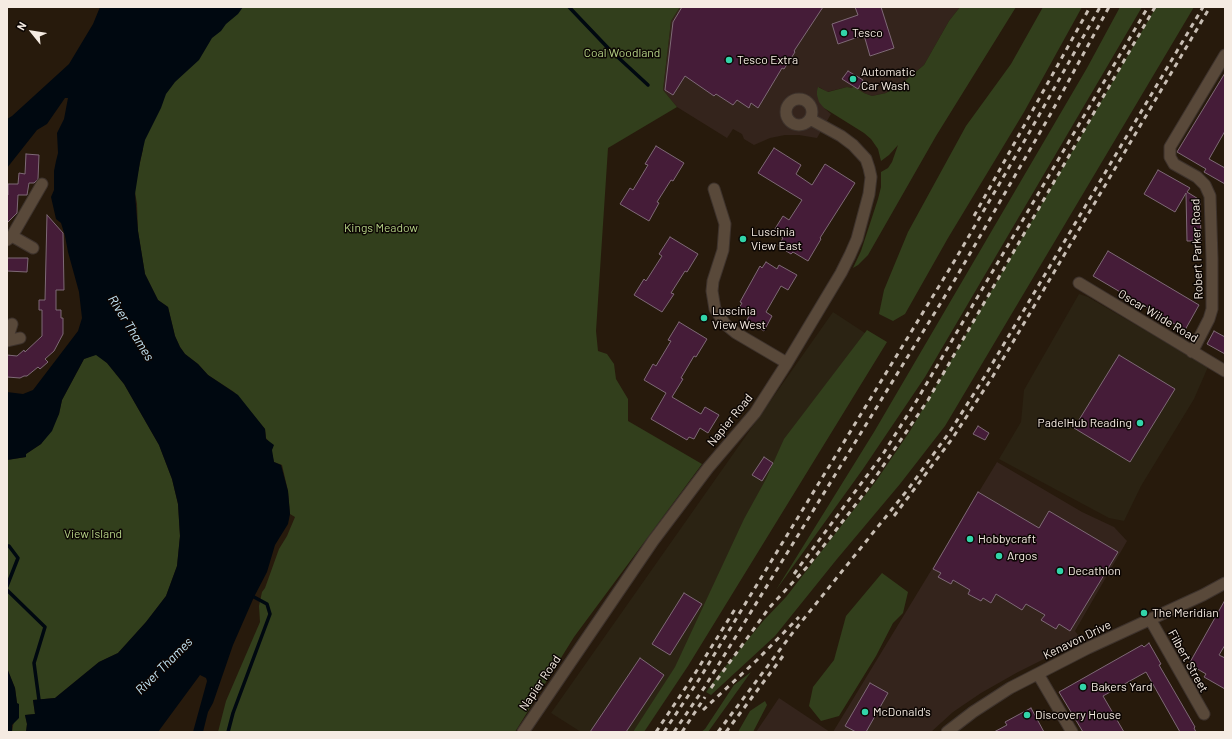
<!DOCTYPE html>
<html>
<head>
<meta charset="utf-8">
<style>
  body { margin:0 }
  #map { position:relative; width:1232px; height:739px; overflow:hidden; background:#271a0c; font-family:Barlow,sans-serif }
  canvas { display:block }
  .frame { position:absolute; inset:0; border:8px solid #f5ebe2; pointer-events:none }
  .north { position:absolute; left:12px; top:12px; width:40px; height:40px; -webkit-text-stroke:3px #0c0603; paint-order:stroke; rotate:300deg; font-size:11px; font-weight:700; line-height:16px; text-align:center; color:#f5ebe2 }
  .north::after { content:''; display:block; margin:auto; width:14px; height:18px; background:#f5ebe2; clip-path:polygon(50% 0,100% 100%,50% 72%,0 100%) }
</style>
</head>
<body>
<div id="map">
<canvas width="1232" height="739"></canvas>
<div class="frame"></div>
<div class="north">N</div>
</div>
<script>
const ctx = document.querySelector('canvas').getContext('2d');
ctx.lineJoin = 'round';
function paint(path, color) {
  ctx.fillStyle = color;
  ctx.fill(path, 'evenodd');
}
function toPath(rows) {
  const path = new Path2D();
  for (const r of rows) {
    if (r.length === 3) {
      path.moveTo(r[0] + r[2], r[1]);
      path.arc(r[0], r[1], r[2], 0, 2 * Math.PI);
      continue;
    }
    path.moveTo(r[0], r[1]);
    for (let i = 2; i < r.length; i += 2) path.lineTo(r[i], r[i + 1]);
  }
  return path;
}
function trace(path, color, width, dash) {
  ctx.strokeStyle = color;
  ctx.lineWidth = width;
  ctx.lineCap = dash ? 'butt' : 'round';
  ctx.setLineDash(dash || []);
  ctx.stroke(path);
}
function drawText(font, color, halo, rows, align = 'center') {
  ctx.font = font + ' Barlow,sans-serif';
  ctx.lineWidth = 3;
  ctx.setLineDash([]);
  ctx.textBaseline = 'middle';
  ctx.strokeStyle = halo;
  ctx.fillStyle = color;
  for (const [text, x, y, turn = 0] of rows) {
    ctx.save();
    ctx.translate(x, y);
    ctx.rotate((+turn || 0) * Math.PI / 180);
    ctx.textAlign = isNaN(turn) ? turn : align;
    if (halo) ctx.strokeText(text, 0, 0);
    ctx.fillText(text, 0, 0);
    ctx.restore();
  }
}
paint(toPath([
  [680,7,960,7,949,21,924,65,906,80,886,93,872,96,864,93,853,86,852,88,847,87,827,92,819,87,824,108,831,114,817,138,799,135,785,135,770,138,754,145,744,139,742,134,733,129,727,138,677,107,663,90,671,21],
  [997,462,1082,512,1114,527,1127,541,1075,631,1082,640,1018,672,981,693,953,712,931,732,833,732],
  [779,698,830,732,756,732]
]), '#34241c');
paint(toPath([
  [1079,294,1088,297,1208,367,1194,399,1141,486,1124,521,1109,518,999,459,1021,422,1024,390],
  [833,312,868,335,679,670,636,732,581,732,551,713]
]), '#2b2313');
paint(toPath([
  [229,7,680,7,671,21,663,90,677,107,608,148,596,331,598,351,607,354,614,364,616,379,628,399,628,421,702,464,574,637,515,732,218,732,226,701,260,622,259,606,262,592,265,588,279,549,287,536,295,517,290,514,288,491,282,465,274,462,271,450,273,447,266,438,265,429,234,392,208,375,198,364,185,354,180,347,175,336,168,307,158,300,145,274,138,231,137,204,133,180,136,181,143,149,139,147,159,99],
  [960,7,1016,7,936,136,868,255,858,265,853,268,861,251,878,199,881,187,881,172,888,168,892,162,898,145,889,155,881,161,878,149,871,139,864,133,824,108,819,102,817,95,817,91,818,87,828,92,847,87,852,88,853,86,864,93,872,96,886,93,906,80,924,65,949,21],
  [1043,7,1082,7,1024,112,948,238,905,314,893,321,879,314,884,290,908,232,966,126,1011,64],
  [1120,7,1142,7,925,377,863,469,776,590,874,432,1087,68],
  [1156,7,1194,7,945,426,900,484,837,559,775,636,711,695,706,692,720,673,764,620,786,597,876,481,910,431],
  [867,330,887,342,688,666,644,732,633,732,675,667,744,519,766,479,784,439],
  [96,354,107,363,124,384,159,445,172,479,178,504,180,536,177,566,166,596,146,622,118,653,99,662,55,698,33,700,35,714,25,715,27,724,26,732,12,732,17,703,15,688,7,668,7,460,26,457,26,454,41,444,59,414,62,400,84,359],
  [882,573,908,592,903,613,893,623,876,656,839,716,821,721,809,706,813,687,834,660,846,616],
  [751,672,708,732,701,732,705,729,734,685],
  [765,701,767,705,753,732,738,732,750,711]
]), '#323f1c');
paint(toPath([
  [100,7,243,7,238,14,226,24,221,31,212,38,199,60,175,82,166,94,161,108,145,140,140,162,135,194,138,231,145,274,158,300,168,307,175,336,180,347,185,354,198,364,208,375,238,395,265,429,266,439,274,445,272,450,274,462,281,465,288,491,290,514,288,524,275,545,267,572,254,597,233,645,213,703,208,712,203,732,193,732,207,681,206,678,200,675,158,732,26,732,27,724,25,715,35,714,33,700,55,698,99,662,118,653,146,622,166,596,177,566,180,536,178,504,172,479,159,445,124,384,107,363,96,355,84,359,62,400,59,414,52,431,41,444,26,454,26,457,7,460,7,392,23,394,33,390,78,331,82,318,79,292,68,252,65,236,61,223,56,219,51,197,54,190,54,171,56,161,58,153,57,133,64,119,68,98,65,98,47,124,37,130,7,168,7,119,12,116,69,64,93,24],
  [7,668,15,688,17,703,19,704,19,718,12,725,12,732,7,732]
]), '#000810');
trace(toPath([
  [569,7,609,49,648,85],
  [7,546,9,546,18,558,7,586],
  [7,590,45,627,34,663,39,700],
  [228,732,233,713,270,614,267,604,254,597]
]), '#000810', 3.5);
const building = toPath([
  [682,7,823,7,794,51,795,52,784,69,782,68,758,108,751,103,749,108,737,100,733,105,716,94,714,96,685,76,673,95,665,90,673,22,682,7],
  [855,7,881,7,894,48,870,56,864,35,838,44,832,24,858,15,855,7],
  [848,71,863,80,858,89,842,79,848,71],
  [1225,73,1225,131,1209,159,1225,168,1225,184,1204,172,1206,169,1177,152,1225,73],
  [656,146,684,163,673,181,671,180,657,202,659,203,649,221,620,204,630,188,633,190,648,165,645,164,656,146],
  [774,148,801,165,796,174,812,185,825,164,855,183,820,238,821,239,808,261,793,252,791,254,778,246,783,238,773,232,783,216,789,220,802,200,758,173,774,148],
  [26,154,39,155,38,179,34,183,29,183,27,195,18,195,17,213,7,223,7,195,8,195,8,184,18,184,19,173,25,174,26,154],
  [1158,170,1190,188,1187,192,1200,200,1201,241,1187,241,1186,193,1175,212,1144,194,1158,170],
  [47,215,63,233,64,290,56,290,56,310,61,310,61,318,63,318,63,334,54,351,45,359,48,362,40,369,38,367,27,376,24,376,20,378,7,377,7,355,17,356,24,350,25,352,42,336,42,310,39,310,39,300,45,300,47,215],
  [670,237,698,254,687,272,685,271,671,293,674,294,662,312,634,295,644,279,646,281,662,256,659,254,670,237],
  [1108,251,1199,305,1185,330,1093,276,1108,251],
  [7,258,28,258,27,272,7,271,7,258],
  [766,262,777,269,779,265,797,275,788,290,781,286,766,312,772,316,764,331,747,320,749,316,738,310,742,303,740,302,760,266,762,268,766,262],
  [679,322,707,339,696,357,694,356,681,378,683,379,672,397,701,414,705,407,719,415,708,433,700,428,694,439,689,437,687,440,651,419,666,393,644,380,653,364,656,366,671,341,668,340,679,322],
  [1214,331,1225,337,1225,354,1207,344,1214,331],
  [1119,355,1175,389,1130,462,1074,428,1119,355],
  [978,426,989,433,985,440,973,434,978,426],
  [764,457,773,463,762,481,752,475,764,457],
  [978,492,1039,528,1049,511,1118,552,1070,631,1059,624,1056,629,1041,620,1045,615,1026,604,1022,610,996,594,991,603,983,598,981,601,968,594,970,590,953,580,951,584,938,577,941,573,933,569,978,492],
  [684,593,702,604,670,655,652,644,684,593],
  [1225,600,1225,645,1219,655,1225,658,1225,689,1204,677,1206,674,1189,664,1225,600],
  [1149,643,1161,664,1159,665,1195,727,1194,728,1196,732,1180,732,1146,672,1103,696,1124,732,1083,732,1059,692,1142,645,1144,647,1149,643],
  [640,658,664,675,626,732,590,732,640,658],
  [870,683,888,693,866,732,856,732,845,726,870,683],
  [1031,708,1044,732,994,732,1007,725,1005,722,1031,708]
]);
paint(building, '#451c38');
trace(building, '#7e6976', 1);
const minor = toPath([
  [799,112,13],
  [714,189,725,224,723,250,713,281,712,291,715,309,725,324,736,333,787,363],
  [12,236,33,248],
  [7,240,12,236,42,184],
  [1079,283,1225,371],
  [7,340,12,324],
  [7,341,20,338],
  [1192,352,1209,319,1212,309,1212,259,1210,196,1205,185,1197,177,1174,164,1170,157,1170,147,1225,55],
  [1150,619,1204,714],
  [1038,674,1072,732],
  [523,732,653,541,708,468,755,413,787,363,841,273,850,255,857,239,869,194,871,177,869,168,866,159,853,145,841,136,810,119],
  [947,732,973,712,1010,688,1088,648,1203,595,1225,583]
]);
trace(minor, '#3e332d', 13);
trace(minor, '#59493a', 11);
trace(toPath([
  [974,216,1090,7],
  [894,516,952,439,993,376,1210,7],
  [794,574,883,454,917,400,1148,7],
  [711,688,769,608,807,567,836,530,866,491,928,400,1155,7],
  [703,710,757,660,799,617],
  [656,732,694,675,737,606],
  [664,732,700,678,955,260,1029,133,1100,7],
  [674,732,706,685,953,283,1050,115,1109,7],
  [682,732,705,697],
  [718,732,794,631,909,488,951,430,985,376,1203,7],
  [726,732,786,652]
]), '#c8beb4', 3, [5, 5]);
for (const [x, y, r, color] of [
  [844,33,4,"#32d4a9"],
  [729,60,4,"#32d4a9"],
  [853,79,4,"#32d4a9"],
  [743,239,4,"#32d4a9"],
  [704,318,4,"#32d4a9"],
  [1140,423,4,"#32d4a9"],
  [970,539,4,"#32d4a9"],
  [999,556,4,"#32d4a9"],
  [1060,571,4,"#32d4a9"],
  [1144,613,4,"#32d4a9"],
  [1083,687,4,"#32d4a9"],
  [865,712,4,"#32d4a9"],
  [1027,715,4,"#32d4a9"]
]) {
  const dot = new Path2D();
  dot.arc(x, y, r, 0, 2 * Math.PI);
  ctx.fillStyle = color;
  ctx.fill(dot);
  trace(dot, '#0c0603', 1.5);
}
drawText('12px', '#f5ebe2', '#0c0603', [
  ["Tesco",852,33],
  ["Tesco Extra",737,60],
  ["Automatic",861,72],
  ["Car Wash",861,86],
  ["Luscinia",751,232],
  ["View East",751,246],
  ["Luscinia",712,311],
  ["View West",712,325],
  ["PadelHub Reading",1132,423,"right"],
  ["Hobbycraft",978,539],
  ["Argos",1007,556],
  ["Decathlon",1068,571],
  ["The Meridian",1152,613],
  ["Bakers Yard",1091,687],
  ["McDonald's",873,712],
  ["Discovery House",1035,715]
], 'left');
drawText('12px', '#b5d286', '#0c0603', [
  ["Coal Woodland",622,53],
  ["Kings Meadow",381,228],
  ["View Island",93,534]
]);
drawText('12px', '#f5ebe2', '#0c0603', [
  ["Robert Parker Road",1197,249,-92],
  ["Oscar Wilde Road",1158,316,31],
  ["Napier Road",730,420,-51],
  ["Kenavon Drive",1077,640,-26],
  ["Filbert Street",1188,661,61],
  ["Napier Road",540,683,-56]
]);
drawText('italic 13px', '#c6e7f8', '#0c0603', [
  ["River Thames",131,328,58],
  ["River Thames",164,666,-45]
]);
</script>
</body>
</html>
